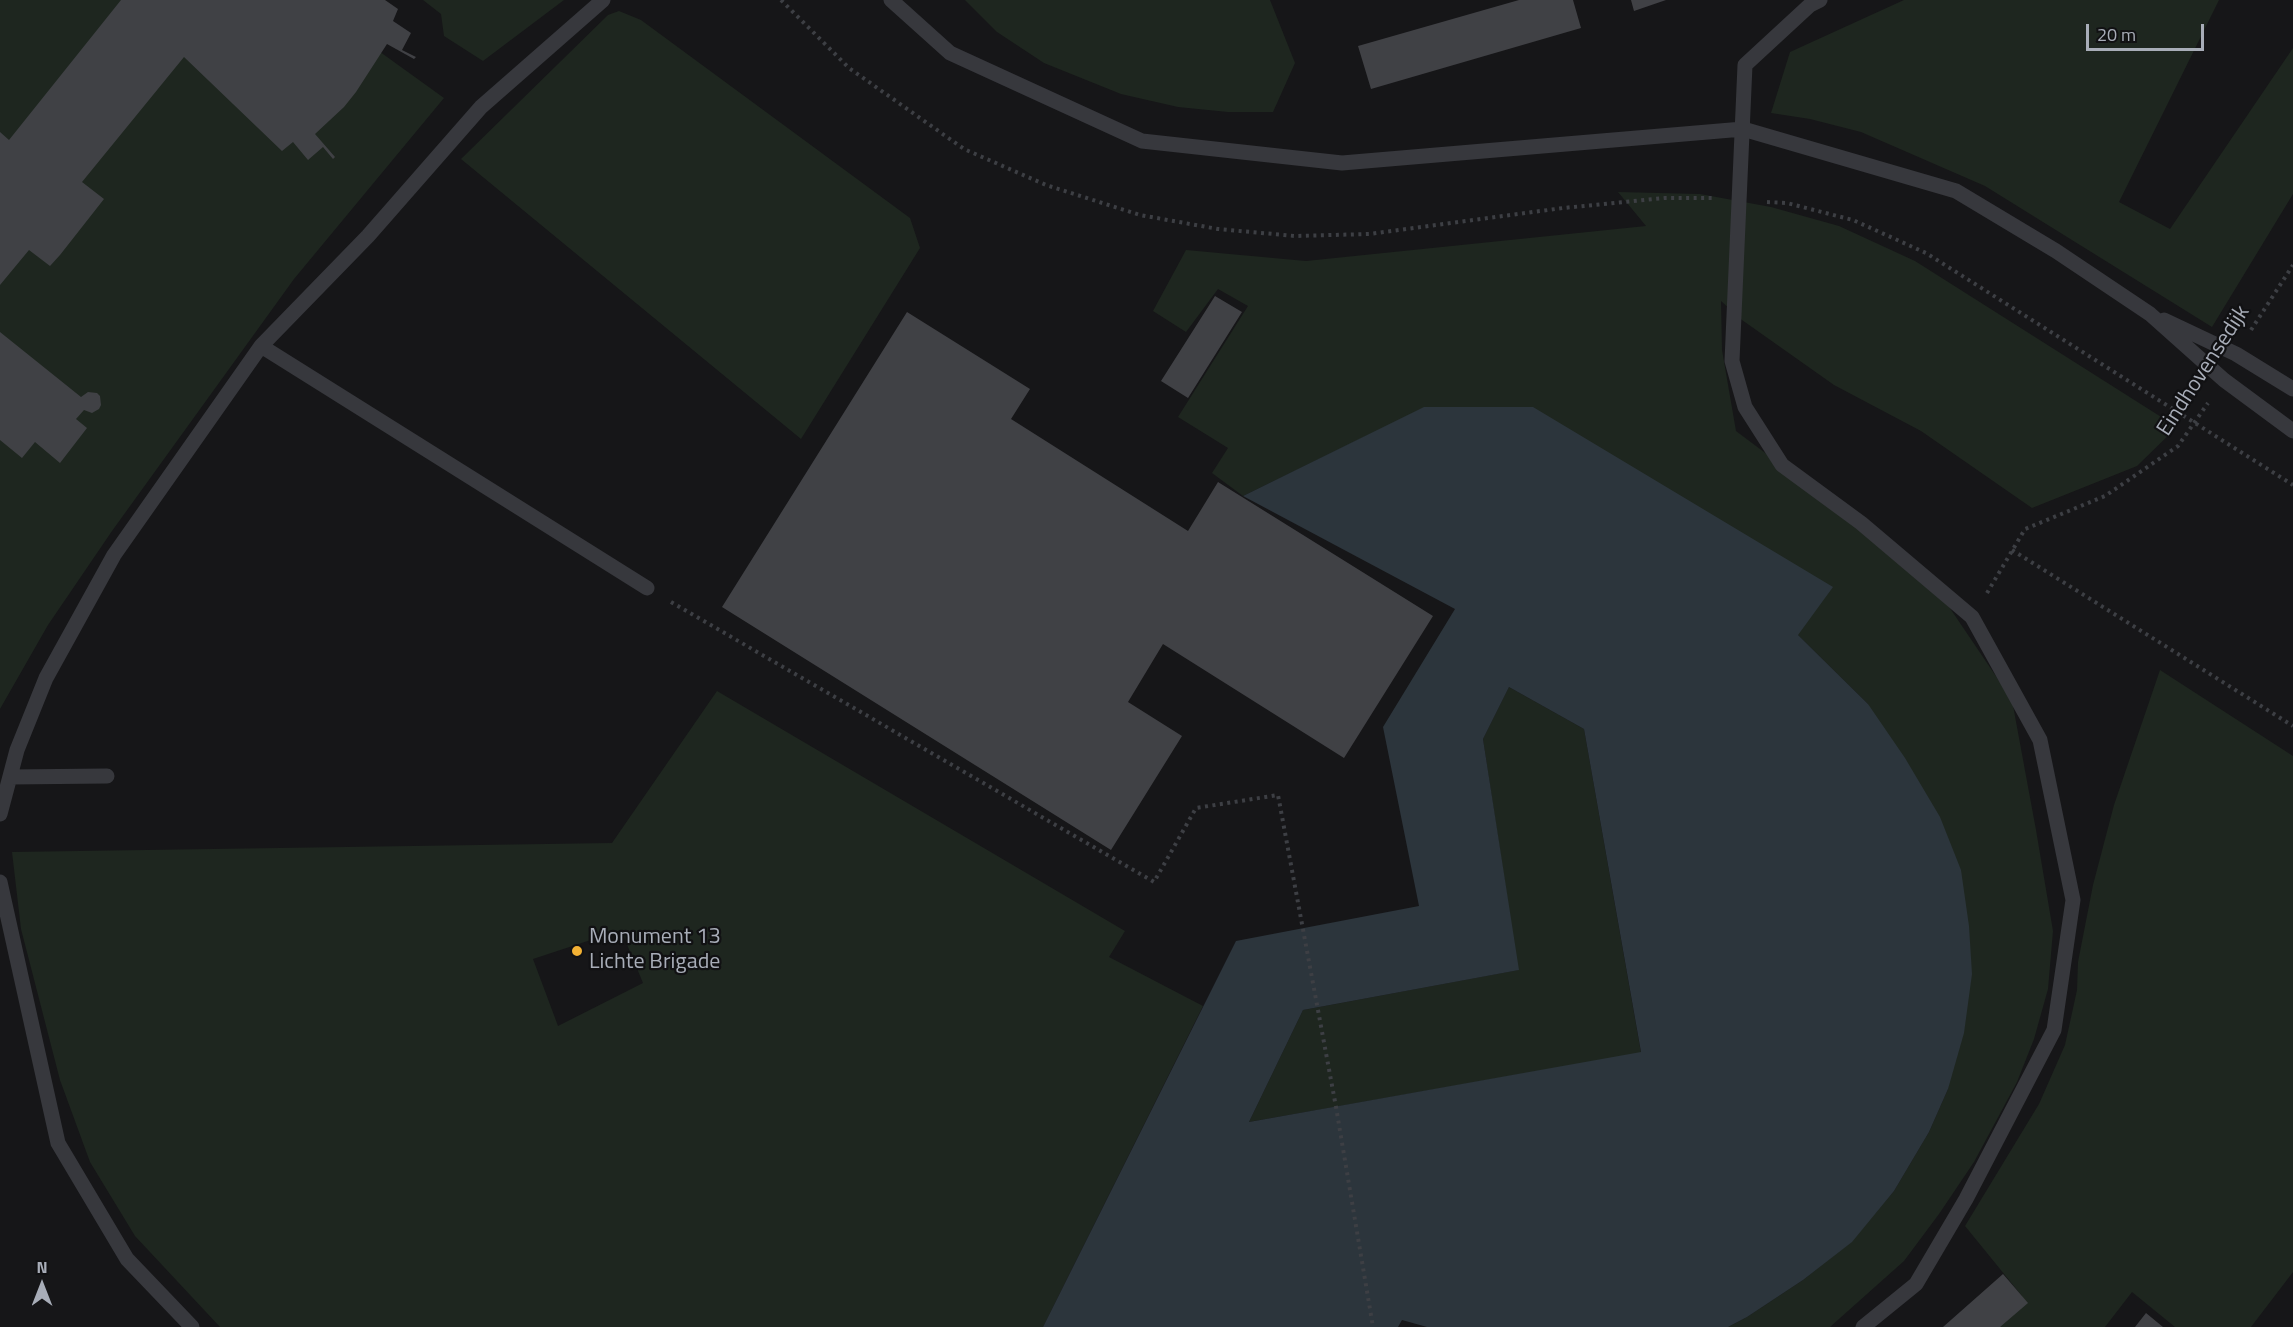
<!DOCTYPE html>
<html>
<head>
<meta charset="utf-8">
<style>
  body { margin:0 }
  #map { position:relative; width:2293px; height:1327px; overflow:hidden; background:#161618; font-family:"Titillium Web",sans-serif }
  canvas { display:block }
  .north { position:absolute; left:12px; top:1255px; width:60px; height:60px; -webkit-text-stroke:4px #111113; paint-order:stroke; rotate:0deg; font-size:16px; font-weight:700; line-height:24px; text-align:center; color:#a8adb8 }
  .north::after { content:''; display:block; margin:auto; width:21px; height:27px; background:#a8adb8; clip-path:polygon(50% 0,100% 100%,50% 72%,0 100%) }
  .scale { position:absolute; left:2086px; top:24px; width:118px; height:27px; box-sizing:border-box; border:3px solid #a8adb8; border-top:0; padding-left:8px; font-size:18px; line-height:21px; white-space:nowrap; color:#a8adb8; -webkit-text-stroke:4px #111113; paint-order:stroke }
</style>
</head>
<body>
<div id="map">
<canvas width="2293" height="1327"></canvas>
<div class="north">N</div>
<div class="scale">20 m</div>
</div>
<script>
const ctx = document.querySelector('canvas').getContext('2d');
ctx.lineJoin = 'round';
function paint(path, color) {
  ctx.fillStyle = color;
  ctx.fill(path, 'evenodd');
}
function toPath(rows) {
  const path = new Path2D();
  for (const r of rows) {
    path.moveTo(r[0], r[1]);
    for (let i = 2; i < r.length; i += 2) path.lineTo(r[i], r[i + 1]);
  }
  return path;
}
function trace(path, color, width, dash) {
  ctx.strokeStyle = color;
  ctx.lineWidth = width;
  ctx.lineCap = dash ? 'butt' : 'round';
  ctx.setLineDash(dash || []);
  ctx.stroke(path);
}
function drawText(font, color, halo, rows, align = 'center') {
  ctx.font = font + ' "Titillium Web",sans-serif';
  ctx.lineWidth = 4.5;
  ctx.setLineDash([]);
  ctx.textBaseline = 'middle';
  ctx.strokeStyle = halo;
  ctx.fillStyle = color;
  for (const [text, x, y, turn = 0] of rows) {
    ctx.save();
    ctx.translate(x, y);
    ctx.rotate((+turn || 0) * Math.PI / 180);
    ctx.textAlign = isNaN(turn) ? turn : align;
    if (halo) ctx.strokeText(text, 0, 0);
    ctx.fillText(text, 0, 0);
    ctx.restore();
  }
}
paint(toPath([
  [0,0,308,0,444,98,294,279,112,531,48,625,0,709],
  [423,0,564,0,483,61,444,36,441,14],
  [965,0,1270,0,1295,63,1273,112,1228,112,1178,107,1121,94,1044,63,997,32],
  [1904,0,2219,0,2119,202,2170,229,2293,48,2293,194,2212,327,1985,186,1861,132,1810,119,1771,113,1790,52],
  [619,11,641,20,910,218,920,248,801,439,461,159,608,15],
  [1618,192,1700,194,1771,207,1839,226,1915,261,2177,427,2137,466,2032,508,1921,431,1834,385,1742,320,1721,301,1722,350,1736,431,1808,485,1937,589,2012,700,2036,830,2053,931,2048,989,2034,1039,2017,1082,1974,1162,1939,1214,1904,1261,1830,1327,1728,1327,1747,1317,1803,1280,1851,1242,1894,1191,1929,1132,1948,1089,1868,704,1798,635,1424,408,1243,496,1212,473,1228,448,1178,417,1248,306,1218,289,1186,332,1153,311,1186,250,1306,261,1646,226],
  [2160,670,2293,756,2293,1272,2251,1327,2175,1327,2132,1292,2105,1327,1987,1327,2022,1296,1965,1226,2039,1104,2065,1045,2077,990,2078,962,2093,885,2114,805],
  [1509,687,1584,729,1641,1053,1249,1122,1303,1010,1518,970,1483,739],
  [717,691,1125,931,1109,957,1203,1006,1043,1327,220,1327,135,1236,90,1162,60,1080,21,929,12,852,612,843],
  [621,930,643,983,558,1026,533,959]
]), '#1e261f');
paint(toPath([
  [1424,407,1533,407,1833,587,1798,635,1868,704,1905,758,1940,817,1961,870,1969,926,1972,974,1964,1033,1948,1089,1929,1132,1894,1191,1852,1242,1803,1280,1747,1317,1728,1327,1427,1327,1402,1320,1398,1327,1043,1327,1236,941,1419,906,1383,727,1455,609,1243,496],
  [1509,687,1584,729,1641,1052,1249,1122,1303,1010,1519,970,1483,739]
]), '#2c353c');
paint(toPath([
  [121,0,385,0,398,9,393,21,411,33,402,50,416,57,414,59,387,44,356,92,344,107,315,134,335,157,333,159,323,147,308,160,293,142,282,151,184,57,82,182,104,199,60,255,50,266,29,250,0,285,0,132,9,140],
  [1519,0,1573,0,1581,28,1371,89,1358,46],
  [1631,0,1666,0,1634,11],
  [1215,296,1242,312,1188,398,1161,381],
  [907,312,1030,389,1011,419,1188,531,1218,482,1433,616,1344,758,1163,644,1128,702,1182,736,1111,850,722,607],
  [0,332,81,397,88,392,97,393,100,396,101,405,99,409,92,413,84,410,76,419,87,428,60,463,35,442,22,458,0,440],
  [2003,1274,2028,1303,2000,1327,1943,1327],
  [2146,1313,2163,1327,2135,1327]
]), '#404145');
trace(toPath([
  [781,0,849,68,964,149,1046,185,1140,215,1218,229,1295,236,1369,234,1563,208,1665,198,1712,198],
  [1767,202,1787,203,1853,220,1926,253,2293,485],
  [2251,330,2293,265],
  [2012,550,2293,726],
  [1987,593,2025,529,2105,496,2178,446,2208,403],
  [671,602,1154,882,1196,808,1278,795,1336,1107,1373,1327]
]), '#3d3f44', 4, [3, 4.5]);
trace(toPath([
  [891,0,950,53,1142,141,1342,163,1743,129,1956,191,2056,251,2150,314,2224,380,2293,431],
  [1820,0,1810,5,1745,65,1732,361,1745,407,1782,465,1861,523,1972,617,2040,740,2073,900,2054,1030,1966,1199,1916,1284,1863,1327],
  [2164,320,2236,354,2293,389],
  [261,346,647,588],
  [10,777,107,776],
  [0,814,17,750,46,678,114,555,261,346,368,236,481,107,603,0],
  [0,882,58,1143,127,1259,192,1327]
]), '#37383d', 15);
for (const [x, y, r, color] of [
  [577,951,6,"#f2b134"]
]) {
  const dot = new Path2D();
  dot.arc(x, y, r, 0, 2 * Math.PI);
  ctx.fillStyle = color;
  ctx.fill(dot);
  trace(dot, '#111113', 2);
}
drawText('22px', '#a8adb8', '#111113', [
  ["Eindhovensedijk",2204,371,-57]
]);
drawText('22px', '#a8adb8', '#111113', [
  ["Monument 13",589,938],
  ["Lichte Brigade",589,963]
], 'left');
</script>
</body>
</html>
